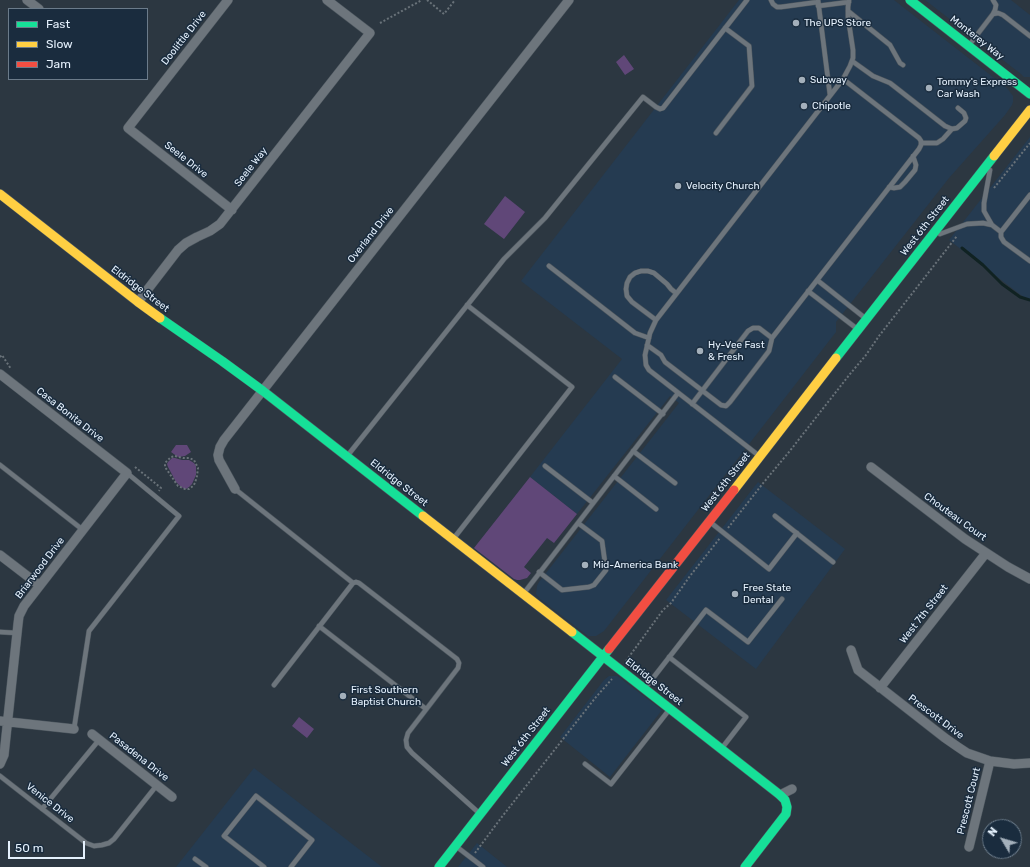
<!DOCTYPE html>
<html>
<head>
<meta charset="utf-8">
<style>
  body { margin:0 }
  #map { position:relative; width:1030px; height:867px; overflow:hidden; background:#2c3741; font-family:Rubik,sans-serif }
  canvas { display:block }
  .legend { position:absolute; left:8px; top:8px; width:140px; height:72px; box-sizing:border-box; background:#1a2c3e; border:1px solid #6b7b8a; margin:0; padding:5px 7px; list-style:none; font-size:12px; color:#e5f1fd }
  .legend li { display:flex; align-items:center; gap:8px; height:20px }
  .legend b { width:20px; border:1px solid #6b7b8a }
  .north { position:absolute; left:982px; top:819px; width:40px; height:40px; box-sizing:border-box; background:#1a2c3e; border:1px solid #6b7b8a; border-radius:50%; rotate:308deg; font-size:11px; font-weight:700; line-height:16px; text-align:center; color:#e5f1fd }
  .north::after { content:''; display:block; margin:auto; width:14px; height:18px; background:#a4b0bb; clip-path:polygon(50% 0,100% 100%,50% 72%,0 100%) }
  .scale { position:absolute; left:8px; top:841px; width:77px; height:18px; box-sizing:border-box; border:2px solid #e5f1fd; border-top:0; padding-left:5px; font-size:12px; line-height:14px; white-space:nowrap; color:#e5f1fd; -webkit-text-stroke:3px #1a2c3e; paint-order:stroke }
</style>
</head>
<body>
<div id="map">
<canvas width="1030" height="867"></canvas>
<ul class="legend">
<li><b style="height:5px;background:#16e098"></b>Fast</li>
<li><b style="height:5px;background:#ffcf43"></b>Slow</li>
<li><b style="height:5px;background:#f24e42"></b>Jam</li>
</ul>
<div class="north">N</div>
<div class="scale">50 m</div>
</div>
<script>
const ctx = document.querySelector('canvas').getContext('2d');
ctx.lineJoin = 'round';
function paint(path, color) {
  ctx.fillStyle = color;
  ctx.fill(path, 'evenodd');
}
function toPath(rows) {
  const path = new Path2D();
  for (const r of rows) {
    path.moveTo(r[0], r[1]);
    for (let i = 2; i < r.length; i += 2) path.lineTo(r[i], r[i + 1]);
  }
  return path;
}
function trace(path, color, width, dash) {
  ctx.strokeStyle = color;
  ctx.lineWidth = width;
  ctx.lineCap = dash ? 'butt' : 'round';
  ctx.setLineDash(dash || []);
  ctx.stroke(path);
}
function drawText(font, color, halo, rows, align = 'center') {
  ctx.font = font + ' Rubik,sans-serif';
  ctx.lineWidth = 3;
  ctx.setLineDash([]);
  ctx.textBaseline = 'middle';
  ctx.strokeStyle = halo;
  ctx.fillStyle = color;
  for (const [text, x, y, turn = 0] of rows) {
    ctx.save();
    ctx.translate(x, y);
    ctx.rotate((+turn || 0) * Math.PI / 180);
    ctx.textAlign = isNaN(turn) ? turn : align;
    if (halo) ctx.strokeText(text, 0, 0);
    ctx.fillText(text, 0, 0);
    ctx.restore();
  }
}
paint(toPath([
  [739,0,894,0,1007,88,1013,96,1013,102,1012,105,1005,115,949,178,836,322,836,332,604,631,596,636,588,636,540,599,536,594,537,586,539,582,679,403,670,396,577,514,530,477,622,359,521,281],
  [925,0,1011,0,1030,15,1030,77,1024,77,1021,74],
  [1030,137,1030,302,949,240],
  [758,482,845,549,756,669,666,600],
  [609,676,617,676,620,678,662,710,610,777,560,737,604,680],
  [254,768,382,867,176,867],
  [477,843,507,867,458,867]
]), '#253b51');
paint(toPath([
  [624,55,634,69,625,75,616,62],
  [505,196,525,212,504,239,484,224],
  [176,445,187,445,191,452,185,456,178,457,171,452],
  [172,458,175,458,182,460,189,460,194,463,196,466,196,475,192,484,189,487,186,489,183,488,180,486,176,482,168,467,167,464,168,462],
  [530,477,577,514,554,543,547,538,524,567,531,573,527,578,520,580,517,580,514,579,474,548],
  [299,717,314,729,307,738,292,726]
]), '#604778');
trace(toPath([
  [962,248,983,265,1002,284,1020,297,1030,300]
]), '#102222', 3);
const lane = toPath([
  [771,0,773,4,777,7,781,7,818,2],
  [818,0,830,95],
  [818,6,849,2],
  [848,11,890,45,900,63,903,65],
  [993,14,995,10,996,5,993,0],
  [970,44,993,14,998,13,1003,15,1030,36],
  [852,61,873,76,890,83,945,126,952,129,957,128,965,121,966,118,964,113,958,108],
  [716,133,752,86,749,46,725,28],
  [921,143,937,143,943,139,952,129],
  [990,170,984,203,984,211,992,225,1001,232,1030,195],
  [889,187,894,188,900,187,905,182,915,170,916,165,913,156],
  [1001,232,1001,237,1004,242,1030,261],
  [940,234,967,224,983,223,992,225],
  [549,266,635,333,649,338],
  [817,280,865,318],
  [808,291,856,328],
  [656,320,632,302,627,296,626,289,627,283,630,277,635,273,641,271,648,271,654,273,667,284,671,289,676,293],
  [647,345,661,355,665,362,721,405,726,406,730,402,769,351,772,338,919,149,921,145,921,141,919,138,843,79],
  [615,377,663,414],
  [692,404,748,331,753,328,759,328,772,338],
  [633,451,675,483],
  [348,455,504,259,545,218,643,97,656,107,660,109,663,108,747,0],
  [758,455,649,370,646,365,645,355,650,333,656,320,843,79,850,66,853,58,853,50,848,17,848,7,849,0],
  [0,465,83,530],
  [545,466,593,503],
  [614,476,656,509],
  [235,489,353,583],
  [775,516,833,562],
  [710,522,769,569,797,533],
  [454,538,572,387,467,305],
  [539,572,562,590,589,587,594,585,606,570,602,541,578,523],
  [524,593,678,393],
  [319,626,426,709],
  [0,632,17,633],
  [669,657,746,717,722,748],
  [274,685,353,583,356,582,359,583,457,659,459,663,458,668,408,733,406,740,407,747,412,753,479,813],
  [646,687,706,610,748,642,782,599],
  [74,729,89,631,179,516,127,473],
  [585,764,611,784,669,710],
  [0,776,86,843,94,846,102,845,109,843,114,839,157,785],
  [42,809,99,740],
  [457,847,483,867],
  [195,859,206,867],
  [264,867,224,836,256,796,312,840,291,867]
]);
const street = toPath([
  [27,0,39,9],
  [228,0,128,128,232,210],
  [138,302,178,250,186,243,197,237,210,231,220,224,370,33,327,0],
  [0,374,127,473,24,606,19,616,18,624,4,755,0,764],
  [871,467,965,539,1008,567,1030,579],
  [235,489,219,460,218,455,220,447,224,440,569,0],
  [0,555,39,585],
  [851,650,858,670,945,738,958,747,967,753,990,761,1014,764,1030,763],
  [880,688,986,553],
  [0,721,74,729],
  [92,734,172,797],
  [780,795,792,789],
  [969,847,990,761]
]);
const fast = toPath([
  [910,0,1030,94],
  [160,318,222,361,263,391,423,516],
  [836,358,994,156],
  [572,632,780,795,785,800,787,807,786,814,745,867],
  [439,867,609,649]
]);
const slow = toPath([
  [994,156,1030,110],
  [0,194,138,302,160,318],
  [734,490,836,358],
  [423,516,572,632]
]);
const jam = toPath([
  [609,649,734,490]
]);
trace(lane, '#4b555d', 5.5);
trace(street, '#4b555d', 10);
trace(fast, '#4b555d', 10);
trace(slow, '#4b555d', 10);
trace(jam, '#4b555d', 10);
trace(toPath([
  [427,0,444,14,455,0],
  [380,23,422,0],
  [994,188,1030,143],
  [0,357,2,355,11,369],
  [175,456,183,458,189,458,194,460,198,468,197,476,195,483,193,486,189,489,185,489,178,486,165,467,165,463,171,457,175,456],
  [135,467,161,488,159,491],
  [728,528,764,482,789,452,850,374,866,355,879,336,957,236],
  [626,661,663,610,671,603,690,576,720,538],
  [475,853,501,818,596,697,612,679]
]), '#697279', 2, [2, 2]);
trace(lane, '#6d757c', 4.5);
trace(street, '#6d757c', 9);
trace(fast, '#16e098', 9);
trace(slow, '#ffcf43', 9);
trace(jam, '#f24e42', 9);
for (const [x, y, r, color] of [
  [796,23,4,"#a4b0bb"],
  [802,80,4,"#a4b0bb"],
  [929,88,4,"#a4b0bb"],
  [804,106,4,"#a4b0bb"],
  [678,186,4,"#a4b0bb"],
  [700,351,4,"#a4b0bb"],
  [585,565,4,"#a4b0bb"],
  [735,594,4,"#a4b0bb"],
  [343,696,4,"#a4b0bb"]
]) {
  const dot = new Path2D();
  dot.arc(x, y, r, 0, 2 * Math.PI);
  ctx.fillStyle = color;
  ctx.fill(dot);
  trace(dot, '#1a2c3e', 1.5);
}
drawText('10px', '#e5f1fd', '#1a2c3e', [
  ["The UPS Store",804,23],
  ["Subway",810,80],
  ["Tommy's Express",937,82],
  ["Car Wash",937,94],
  ["Chipotle",812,106],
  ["Velocity Church",686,186],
  ["Hy-Vee Fast",708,345],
  ["& Fresh",708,357],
  ["Mid-America Bank",593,565],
  ["Free State",743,588],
  ["Dental",743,600],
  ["First Southern",351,690],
  ["Baptist Church",351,702]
], 'left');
drawText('10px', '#e5f1fd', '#1a2c3e', [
  ["Doolittle Drive",184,38,-52],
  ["Monterey Way",977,38,38],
  ["Seele Drive",186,160,38],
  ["Seele Way",251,167,-52],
  ["West 6th Street",925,226,-52],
  ["Overland Drive",371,235,-52],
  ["Eldridge Street",140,289,37],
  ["Casa Bonita Drive",70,415,38],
  ["West 6th Street",726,482,-52],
  ["Eldridge Street",399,483,38],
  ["Chouteau Court",955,517,36],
  ["Briarwood Drive",40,568,-53],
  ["West 7th Street",924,614,-52],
  ["Eldridge Street",654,682,38],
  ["Prescott Drive",936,717,37],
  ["West 6th Street",526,737,-52],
  ["Pasadena Drive",139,757,38],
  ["Prescott Court",969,801,-76],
  ["Venice Drive",50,803,38]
]);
</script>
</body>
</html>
